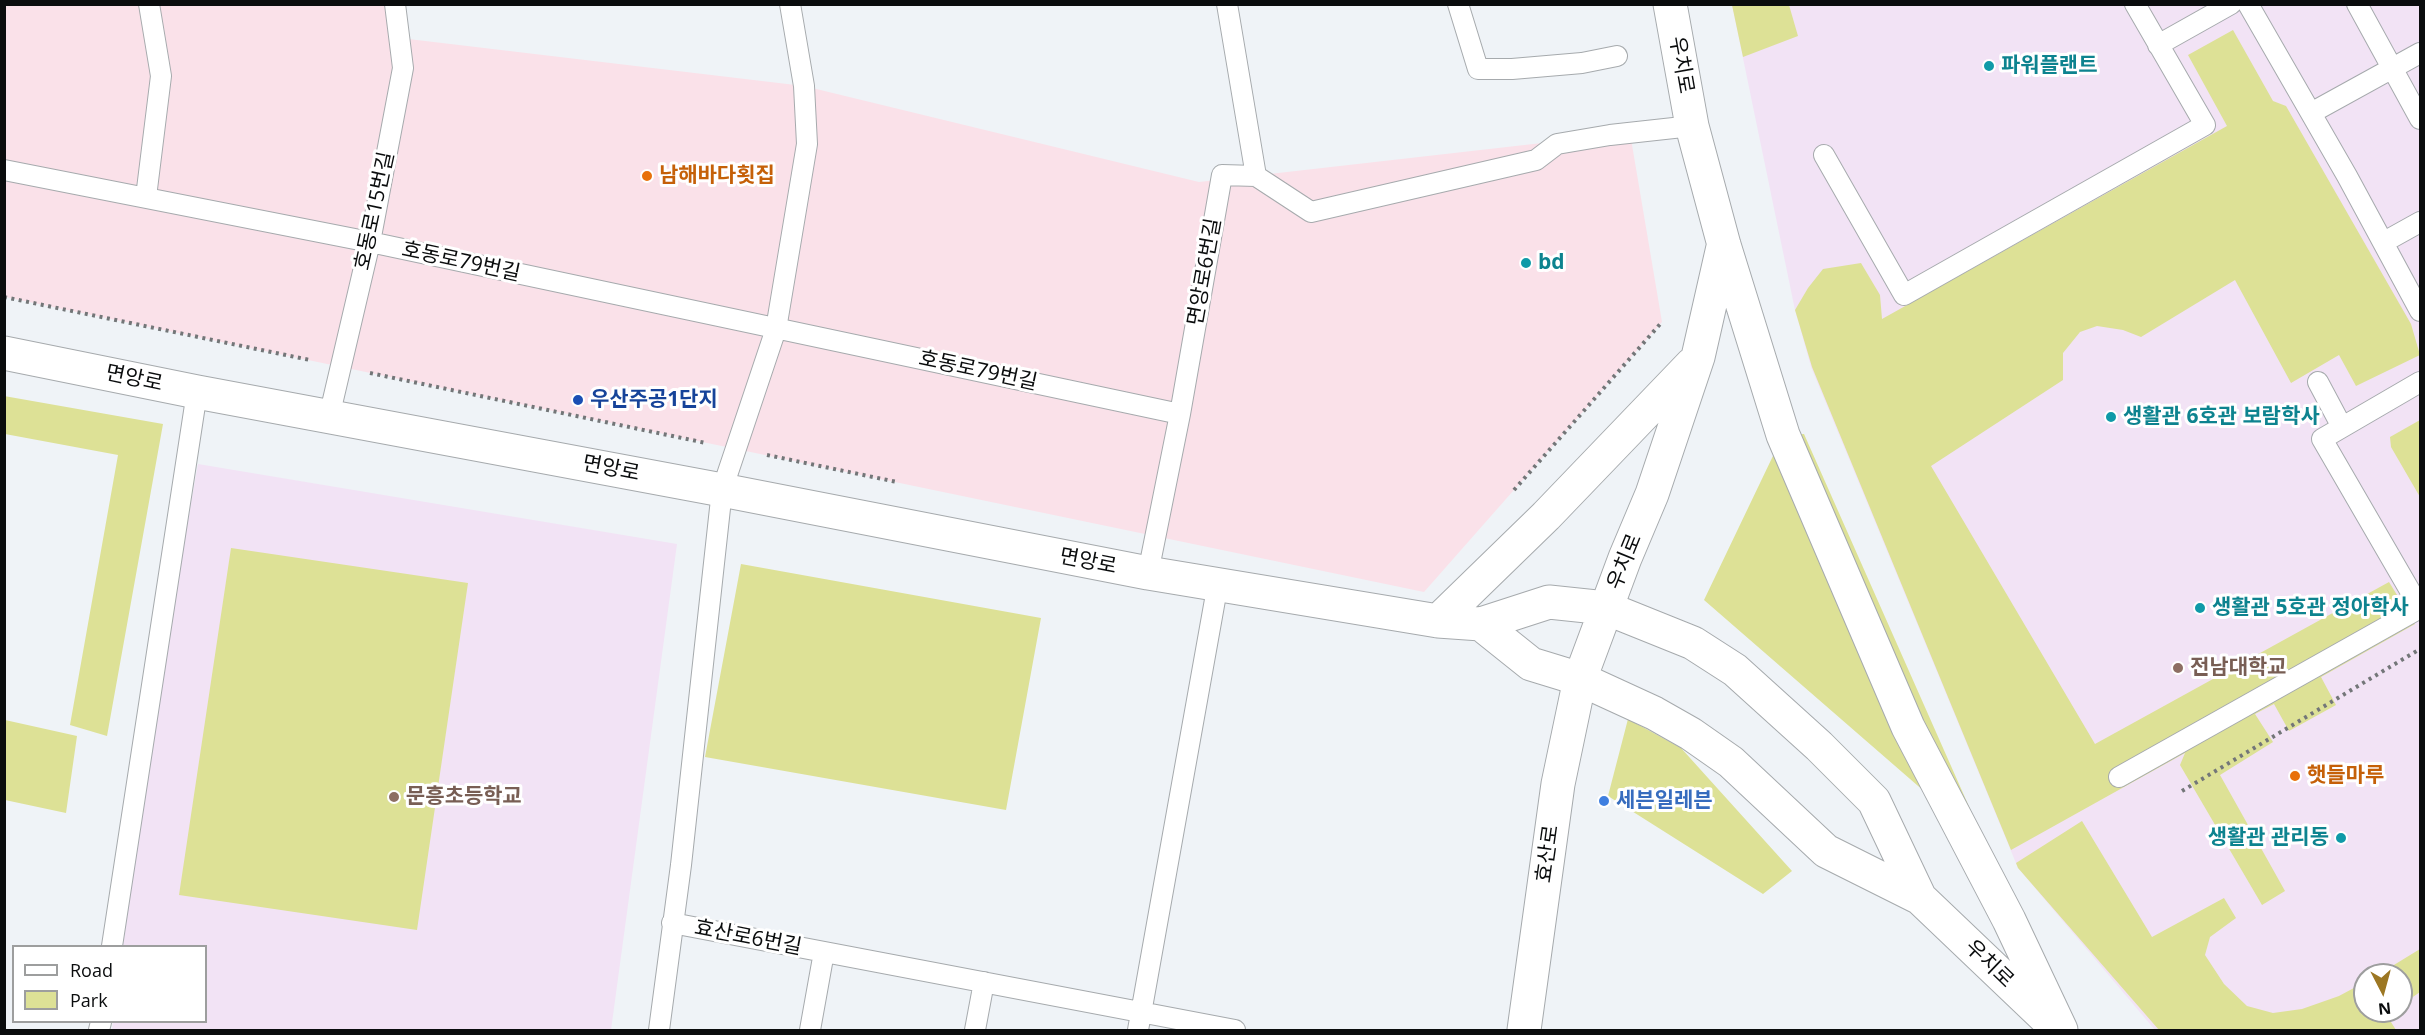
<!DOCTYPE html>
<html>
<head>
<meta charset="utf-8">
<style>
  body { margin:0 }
  #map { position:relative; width:2425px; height:1035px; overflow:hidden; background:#eff3f7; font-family:"Open Sans",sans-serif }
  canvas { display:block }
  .frame { position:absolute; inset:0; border:6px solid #0a0c0d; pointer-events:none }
  .legend { position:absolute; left:12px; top:945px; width:195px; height:78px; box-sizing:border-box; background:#fff; border:2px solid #9d9e9e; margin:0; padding:8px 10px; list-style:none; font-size:18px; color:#0a0c0d }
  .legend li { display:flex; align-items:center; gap:12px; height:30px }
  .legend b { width:30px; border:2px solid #9d9e9e }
  .north { position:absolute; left:2353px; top:963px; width:60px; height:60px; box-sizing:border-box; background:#fff; border:2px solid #9d9e9e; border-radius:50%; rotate:174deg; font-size:16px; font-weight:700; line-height:24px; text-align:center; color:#0a0c0d }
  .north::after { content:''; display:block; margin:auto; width:21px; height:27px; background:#9c7723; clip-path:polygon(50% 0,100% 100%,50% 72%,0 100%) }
</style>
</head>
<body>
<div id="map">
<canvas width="2425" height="1035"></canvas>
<div class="frame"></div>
<ul class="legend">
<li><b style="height:8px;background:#fff"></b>Road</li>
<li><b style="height:16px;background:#dde196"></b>Park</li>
</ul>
<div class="north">N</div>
</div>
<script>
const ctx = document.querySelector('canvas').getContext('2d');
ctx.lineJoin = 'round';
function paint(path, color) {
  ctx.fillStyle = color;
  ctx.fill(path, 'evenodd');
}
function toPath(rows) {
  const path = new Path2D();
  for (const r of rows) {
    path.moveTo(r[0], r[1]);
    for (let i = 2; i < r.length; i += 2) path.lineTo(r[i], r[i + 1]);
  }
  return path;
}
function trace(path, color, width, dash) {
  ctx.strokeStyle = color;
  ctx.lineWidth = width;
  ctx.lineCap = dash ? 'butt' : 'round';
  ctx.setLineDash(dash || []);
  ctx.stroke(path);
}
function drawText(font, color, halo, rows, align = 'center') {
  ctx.font = font + ' "Open Sans","Noto Sans KR",sans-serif';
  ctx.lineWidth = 6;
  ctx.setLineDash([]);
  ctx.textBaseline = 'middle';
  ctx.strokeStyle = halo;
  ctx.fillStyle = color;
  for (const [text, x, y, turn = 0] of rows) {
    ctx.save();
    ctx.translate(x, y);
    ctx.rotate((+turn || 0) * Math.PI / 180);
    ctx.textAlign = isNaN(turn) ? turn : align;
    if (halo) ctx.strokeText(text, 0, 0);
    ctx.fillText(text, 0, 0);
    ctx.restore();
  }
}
paint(toPath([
  [395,4,400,38,804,86,1199,182,1630,133,1662,322,1424,592,5,297,5,5]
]), '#fae1e9');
paint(toPath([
  [1732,5,2420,5,2420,1030,2155,1030,2018,868,1811,367,1795,310],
  [2365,975,2401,975,2401,1011,2365,1011],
  [198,464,677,544,611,1030,112,1030,113,1022,206,1022,206,946,123,946,165,648]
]), '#f2e3f5');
paint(toPath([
  [1732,5,1789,5,1798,36,1743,57],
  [2233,30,2273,101,2286,106,2411,324,2420,355,2356,386,2339,355,2291,383,2235,280,2141,337,2123,330,2097,326,2080,332,2063,353,2063,380,1931,466,2095,744,2389,582,2415,624,2321,677,2336,705,2289,731,2274,704,2255,714,2273,742,2220,775,2285,891,2262,905,2180,765,2185,753,2011,850,1812,367,1795,310,1808,288,1823,269,1861,263,1880,295,1882,319,2227,126,2188,55],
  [4,396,163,424,107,736,70,725,118,455,5,434],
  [2420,420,2420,497,2391,447,2390,437],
  [1804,434,1986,845,1704,600,1783,435],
  [231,548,468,583,417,930,179,895],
  [741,564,1041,618,1006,810,705,757],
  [1628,719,1681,748,1792,871,1763,894,1608,796],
  [5,720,77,736,66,813,5,800],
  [2082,821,2152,937,2224,898,2236,918,2210,937,2205,955,2224,984,2247,1006,2273,1013,2302,1009,2339,996,2365,982,2365,1011,2384,1011,2396,1030,2159,1030,2018,868,2016,863],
  [2420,949,2420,992,2410,999,2401,985,2401,975,2394,975,2389,968]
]), '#dde196');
const service = toPath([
  [1458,4,1478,69,1512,69,1582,63,1617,56],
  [2248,4,2347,176,2420,311],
  [2357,4,2420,119],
  [2158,45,2231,4],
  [2311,113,2420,53],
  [1824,155,1904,295,2205,125,2135,4],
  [4,170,370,242,1180,414],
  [1256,176,1311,212,1536,160,1557,144,1610,135,1692,126],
  [146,197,161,76,149,4],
  [2384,242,2420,222],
  [2318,382,2342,427],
  [2420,382,2322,439,2420,608],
  [329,417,370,242,403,68,395,4],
  [1148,573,1180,414,1222,175,1256,176,1227,4],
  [2119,777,2420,608],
  [672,923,1235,1030],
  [112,946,197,392],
  [99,1030,101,1022],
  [659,1030,681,865,722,490,776,329,807,144,804,86,790,4],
  [810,1030,824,952],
  [975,1030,984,982],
  [1138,1030,1218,583]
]);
const minor = toPath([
  [1524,1030,1558,784,1580,679]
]);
const secondary = toPath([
  [1670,4,1692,126,1724,245,1783,435,1908,727,2009,920,2061,1030],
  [4,353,197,392,722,490,1148,573,1438,621,1481,624,1549,602,1606,608,1693,643,1735,670,1819,746,1874,801,1920,898],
  [1438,621,1546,516,1692,364],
  [1481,624,1531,664,1580,679,1654,713,1691,734,1731,762,1826,851,1920,898,2048,1020],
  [1580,679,1625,558,1652,494,1698,357,1723,247]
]);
trace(service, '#a6aaad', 22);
trace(minor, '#a6aaad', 35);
trace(secondary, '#a6aaad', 35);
trace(toPath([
  [4,297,310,360],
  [370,373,706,443],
  [767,455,897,482],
  [1514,490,1662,322],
  [2182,791,2420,649]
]), '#737678', 4, [3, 4.5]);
trace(service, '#fff', 20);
trace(minor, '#fff', 33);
trace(secondary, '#fff', 33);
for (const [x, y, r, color] of [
  [1989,66,6,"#0f9aa8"],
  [647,176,6,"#e8710a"],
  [1526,263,6,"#0f9aa8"],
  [578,400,6,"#1a4fb4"],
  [2111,417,6,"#0f9aa8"],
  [2200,608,6,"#0f9aa8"],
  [2178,668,6,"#8d6e63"],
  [2295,776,6,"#e8710a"],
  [394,797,6,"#8d6e63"],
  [1604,801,6,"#3f7fe0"],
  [2341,838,6,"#0f9aa8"]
]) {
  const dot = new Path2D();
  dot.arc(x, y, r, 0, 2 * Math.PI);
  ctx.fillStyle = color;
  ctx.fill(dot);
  trace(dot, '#fff', 2);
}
drawText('21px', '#0a0c0d', '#fff', [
  ["우치로",1681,65,80],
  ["호동로15번길",375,211,-78],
  ["호동로79번길",461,262,12],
  ["면앙로6번길",1205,272,-80],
  ["호동로79번길",978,371,12],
  ["면앙로",134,379,12],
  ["면앙로",611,469,11],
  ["면앙로",1088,562,11],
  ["우치로",1625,562,-68],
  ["효산로",1548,854,-82],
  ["효산로6번길",748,938,11],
  ["우치로",1989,964,44]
]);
drawText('bold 21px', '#0d838f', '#fff', [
  ["파워플랜트",2001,66],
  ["bd",1538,263],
  ["생활관 6호관 보람학사",2123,417],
  ["생활관 5호관 정아학사",2212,608],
  ["생활관 관리동",2329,838,"right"]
], 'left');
drawText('bold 21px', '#c56008', '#fff', [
  ["남해바다횟집",659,176],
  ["햇들마루",2307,776]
], 'left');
drawText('bold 21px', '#164399', '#fff', [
  ["우산주공1단지",590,400]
], 'left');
drawText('bold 21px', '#785e54', '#fff', [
  ["전남대학교",2190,668],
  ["문흥초등학교",406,797]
], 'left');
drawText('bold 21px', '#366cbe', '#fff', [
  ["세븐일레븐",1616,801]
], 'left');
</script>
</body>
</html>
